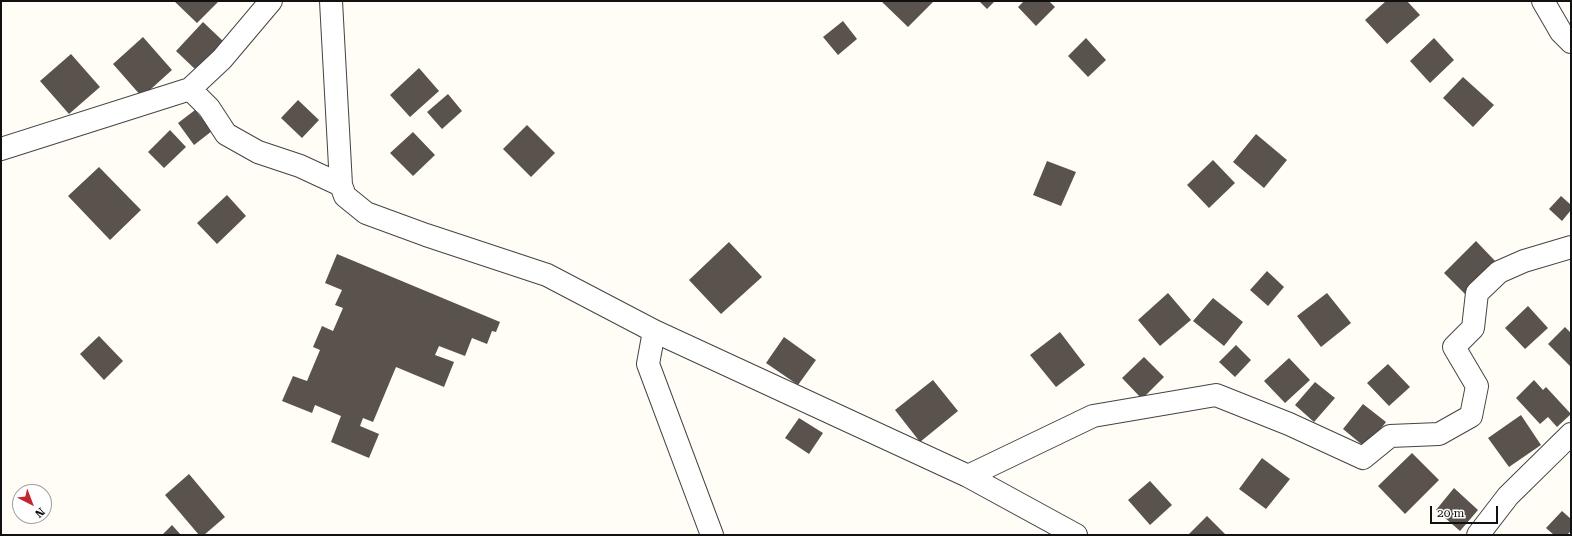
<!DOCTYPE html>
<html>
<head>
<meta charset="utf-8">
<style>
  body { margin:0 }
  #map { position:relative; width:1572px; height:536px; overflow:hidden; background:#fffdf5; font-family:"Roboto Serif",serif }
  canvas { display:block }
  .frame { position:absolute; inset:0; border:2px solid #111; pointer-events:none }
  .north { position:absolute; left:12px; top:484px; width:40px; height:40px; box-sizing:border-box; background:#fff; border:1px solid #a0a0a0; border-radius:50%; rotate:138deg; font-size:11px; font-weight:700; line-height:16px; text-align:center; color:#111 }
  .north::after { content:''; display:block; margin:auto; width:14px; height:18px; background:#c4262e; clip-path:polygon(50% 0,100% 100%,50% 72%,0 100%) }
  .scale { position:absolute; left:1430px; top:506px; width:68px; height:18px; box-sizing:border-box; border:2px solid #111; border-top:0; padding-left:5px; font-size:12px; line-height:14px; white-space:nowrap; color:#111; -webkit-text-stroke:3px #fff; paint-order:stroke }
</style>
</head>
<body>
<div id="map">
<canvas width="1572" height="536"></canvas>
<div class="frame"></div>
<div class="north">N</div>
<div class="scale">20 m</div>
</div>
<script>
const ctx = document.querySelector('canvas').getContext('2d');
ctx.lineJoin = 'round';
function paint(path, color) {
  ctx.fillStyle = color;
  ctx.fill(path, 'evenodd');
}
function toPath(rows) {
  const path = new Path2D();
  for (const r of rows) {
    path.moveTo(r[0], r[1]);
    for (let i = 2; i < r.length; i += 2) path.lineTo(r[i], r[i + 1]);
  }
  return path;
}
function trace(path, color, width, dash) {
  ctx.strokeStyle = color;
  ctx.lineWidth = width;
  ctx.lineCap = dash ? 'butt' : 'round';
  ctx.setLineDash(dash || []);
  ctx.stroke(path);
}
paint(toPath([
  [174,1,219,1,197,23],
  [881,1,934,1,908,27],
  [979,1,995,1,987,9],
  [1024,1,1049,1,1055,7,1036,26,1018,7],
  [1386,1,1407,1,1420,15,1387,44,1365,20],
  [843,21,857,39,838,55,823,37],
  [203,22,223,41,196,70,176,51],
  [143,37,172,70,142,97,113,64],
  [1086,38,1106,60,1088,77,1068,56],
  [1434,38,1454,60,1430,83,1410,61],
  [71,54,100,87,69,114,40,81],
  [419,68,439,91,410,117,390,95],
  [1463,77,1494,105,1473,127,1443,98],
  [448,94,462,111,442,129,427,112],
  [298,100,319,120,302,138,281,118],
  [195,110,212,131,194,145,178,123],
  [527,125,555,153,531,177,503,149],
  [170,130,186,147,164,168,148,152],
  [413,132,435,155,413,176,390,153],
  [1256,134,1287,160,1264,188,1233,162],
  [1213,160,1235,183,1209,208,1187,185],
  [1047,161,1076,172,1061,206,1033,195],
  [99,167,141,210,110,240,68,196],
  [227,195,246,216,217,244,197,223],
  [1561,196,1571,205,1571,210,1562,221,1549,209],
  [1476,241,1498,264,1466,295,1444,273],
  [729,242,762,277,721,314,689,280],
  [337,254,500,322,496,332,492,331,487,344,472,338,465,356,439,346,435,355,454,362,444,387,396,367,373,422,363,418,360,426,379,434,369,458,331,442,341,416,315,405,312,413,282,401,293,376,307,381,320,350,313,347,322,326,333,331,343,308,335,305,342,290,325,283],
  [1267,271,1284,287,1268,306,1250,290],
  [1168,293,1191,320,1160,346,1138,320],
  [1327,293,1351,323,1321,347,1297,316],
  [1213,298,1243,322,1224,346,1193,321],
  [1528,306,1548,328,1525,349,1505,328],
  [1565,327,1571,333,1571,367,1548,344],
  [1060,332,1085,365,1056,387,1030,355],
  [99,336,123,361,104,380,80,354],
  [784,337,816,360,798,385,766,363],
  [1236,345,1251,360,1235,377,1219,362],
  [1144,357,1164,377,1142,399,1122,378],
  [1289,358,1310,380,1285,403,1264,381],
  [1388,364,1410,387,1389,406,1367,383],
  [933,380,958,411,920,442,895,410],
  [1534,380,1543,390,1546,387,1571,414,1557,427,1548,417,1540,424,1516,398],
  [1315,382,1335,398,1314,422,1295,405],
  [1363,404,1386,422,1366,448,1343,429],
  [1521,415,1541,445,1509,467,1488,438],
  [799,418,823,433,809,454,785,438],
  [1412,453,1439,480,1405,514,1378,486],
  [1262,458,1290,479,1266,509,1239,489],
  [189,474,225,517,204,535,199,535,165,495],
  [1150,481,1172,505,1150,525,1128,500],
  [1454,488,1478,510,1460,531,1436,510],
  [1562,511,1571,519,1571,531,1567,535,1554,535,1546,528],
  [1207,516,1226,535,1188,535],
  [172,525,181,535,162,535]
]), '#5a524d');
const street = toPath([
  [331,1,341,185,345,196,366,213,426,235,547,275,654,331,968,476,1076,535],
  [1543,1,1561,32,1571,42],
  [190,89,209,108,226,134,258,152,300,166,341,185],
  [1,149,190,89,222,59,271,1],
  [654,331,648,364,712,535],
  [968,476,1093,416,1216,395,1289,424,1363,458,1390,436,1439,434,1471,416,1477,386,1454,347,1473,328,1477,293,1499,272,1524,261,1571,247],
  [1478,535,1508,496,1571,434]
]);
trace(street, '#444', 24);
trace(street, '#fff', 22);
</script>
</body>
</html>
